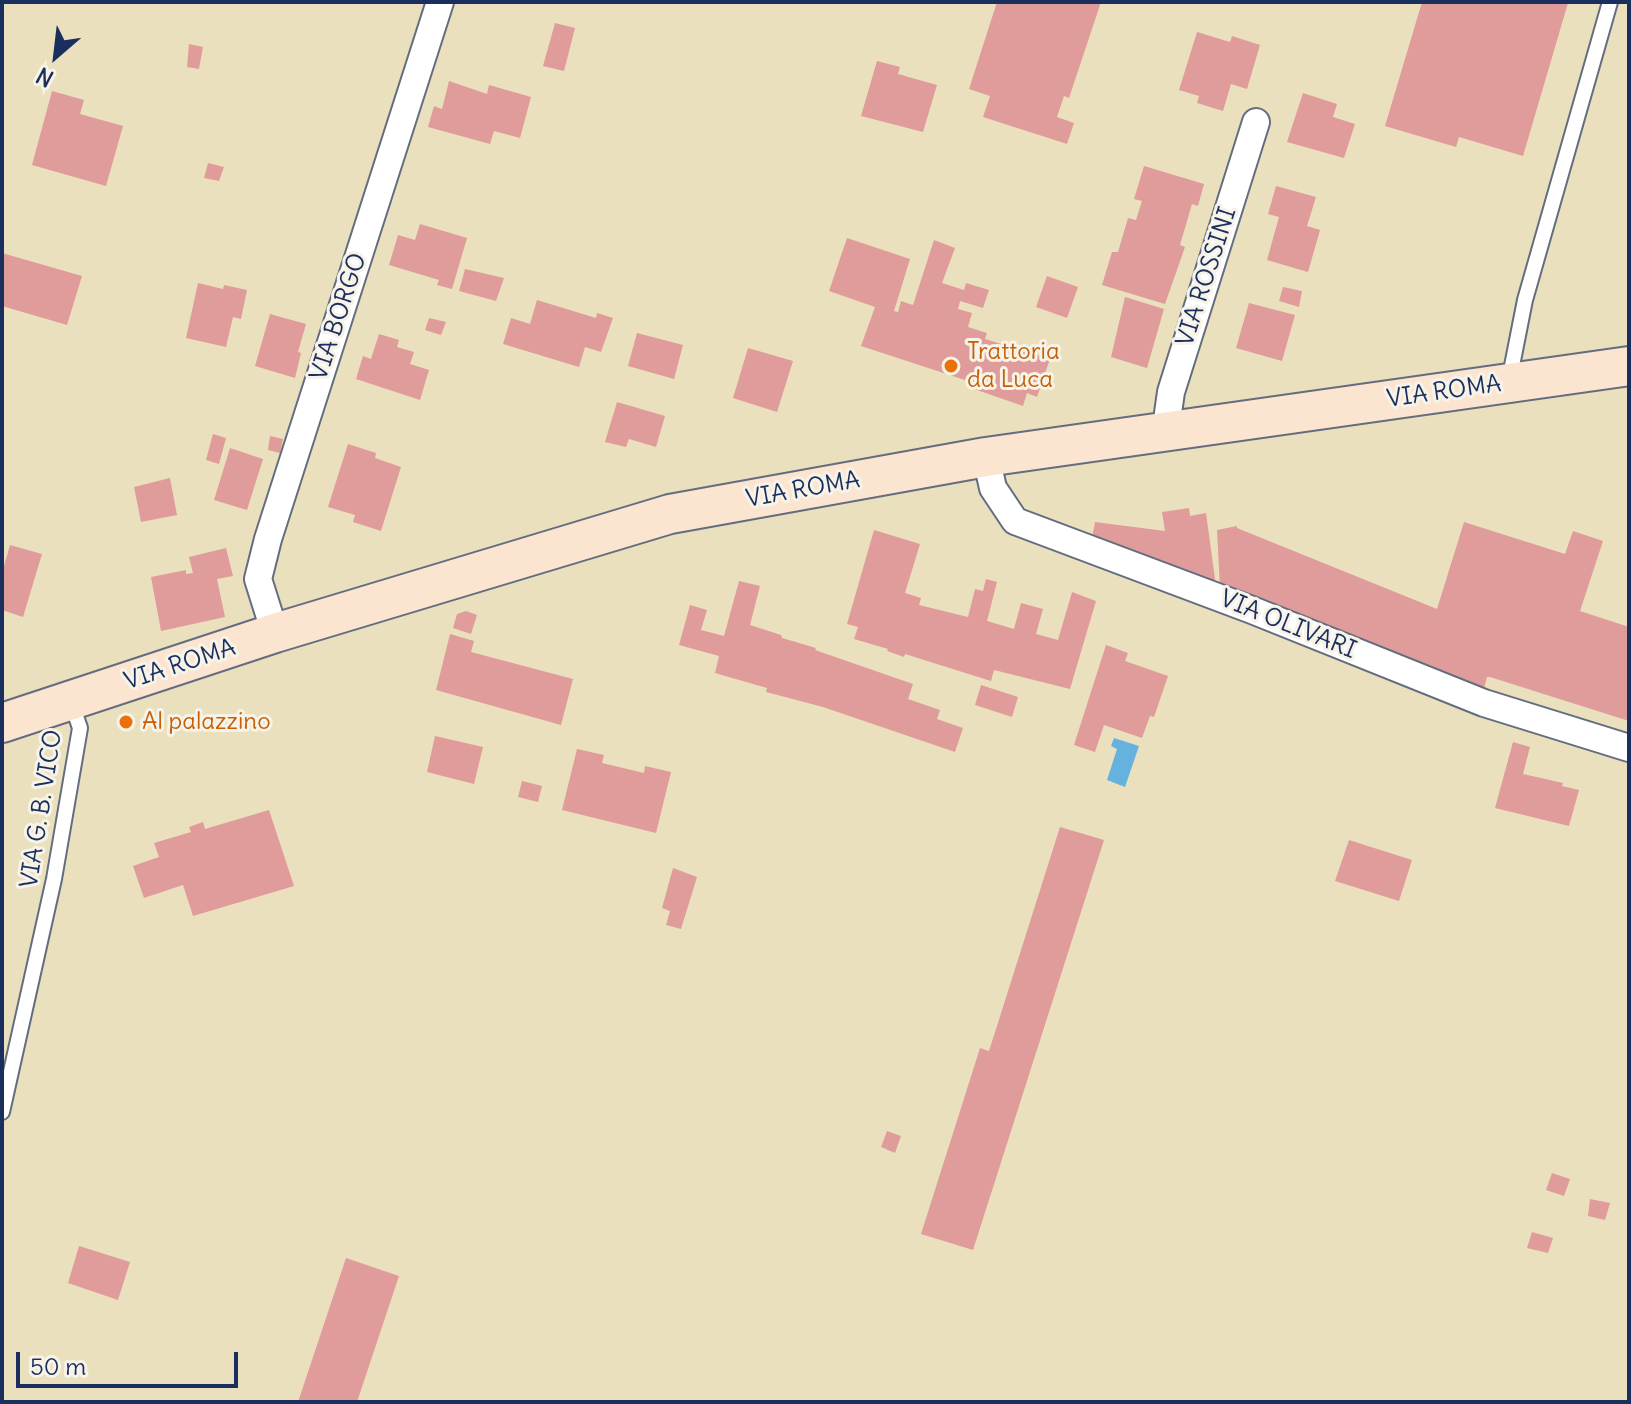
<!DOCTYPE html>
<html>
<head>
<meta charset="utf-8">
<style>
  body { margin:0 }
  #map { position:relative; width:1631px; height:1404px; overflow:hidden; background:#eae0bd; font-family:Delius,sans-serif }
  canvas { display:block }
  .frame { position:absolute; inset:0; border:4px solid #1b2f5e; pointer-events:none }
  .north { position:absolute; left:16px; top:16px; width:80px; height:80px; -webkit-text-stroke:6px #f7f3e8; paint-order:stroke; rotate:208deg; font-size:22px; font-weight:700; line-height:32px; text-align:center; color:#1b2f5e }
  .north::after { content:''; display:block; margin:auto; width:28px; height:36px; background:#1b2f5e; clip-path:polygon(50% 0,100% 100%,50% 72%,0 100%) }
  .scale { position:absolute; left:16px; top:1352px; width:222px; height:36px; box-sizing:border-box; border:4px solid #1b2f5e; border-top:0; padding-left:10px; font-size:24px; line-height:28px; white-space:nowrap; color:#1b2f5e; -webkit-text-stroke:6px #f7f3e8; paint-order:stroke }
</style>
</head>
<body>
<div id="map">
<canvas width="1631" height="1404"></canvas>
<div class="frame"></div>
<div class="north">N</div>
<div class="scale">50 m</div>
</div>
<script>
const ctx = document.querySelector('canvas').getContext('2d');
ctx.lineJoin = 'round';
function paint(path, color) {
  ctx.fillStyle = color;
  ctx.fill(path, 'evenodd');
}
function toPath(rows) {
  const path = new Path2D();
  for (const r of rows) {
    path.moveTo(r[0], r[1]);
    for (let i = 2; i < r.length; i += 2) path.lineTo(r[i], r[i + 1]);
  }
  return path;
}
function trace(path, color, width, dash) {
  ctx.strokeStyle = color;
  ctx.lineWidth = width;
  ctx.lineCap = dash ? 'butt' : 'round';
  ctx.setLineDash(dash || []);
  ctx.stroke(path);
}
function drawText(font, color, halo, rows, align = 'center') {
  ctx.font = font + ' Delius,sans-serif';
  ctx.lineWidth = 6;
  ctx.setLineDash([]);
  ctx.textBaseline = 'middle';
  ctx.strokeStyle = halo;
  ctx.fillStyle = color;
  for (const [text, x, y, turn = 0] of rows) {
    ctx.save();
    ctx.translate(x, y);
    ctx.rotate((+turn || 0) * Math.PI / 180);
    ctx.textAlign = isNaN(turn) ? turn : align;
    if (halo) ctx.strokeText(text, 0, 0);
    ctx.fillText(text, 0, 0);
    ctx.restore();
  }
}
paint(toPath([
  [1114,738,1139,746,1125,787,1107,780,1117,749,1111,746]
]), '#65b2df');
paint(toPath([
  [997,2,1101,2,1069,98,1064,96,1057,117,1074,123,1067,144,983,117,990,96,969,89],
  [1422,2,1568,3,1523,156,1459,137,1456,147,1385,126],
  [555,23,575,28,564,71,543,66],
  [1197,32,1230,42,1232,36,1260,45,1247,89,1231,84,1223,111,1197,103,1199,96,1179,90],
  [189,44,203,47,199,69,187,67],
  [877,61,900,67,898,74,937,85,923,132,861,116],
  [449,81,487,94,489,85,531,97,520,138,494,131,490,144,428,127,434,106,442,109],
  [52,91,84,100,80,114,123,126,106,186,32,165],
  [1303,93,1337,104,1333,117,1355,124,1344,158,1287,142],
  [208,163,224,167,219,181,204,178],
  [1144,166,1204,184,1198,206,1192,204,1180,245,1185,247,1165,304,1102,285,1112,252,1118,252,1128,218,1136,220,1142,201,1134,199],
  [1276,186,1316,197,1307,226,1320,230,1308,272,1267,260,1279,217,1268,214],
  [420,224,467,238,452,289,437,285,439,280,389,265,398,235,415,240],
  [847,238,910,259,894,311,898,312,901,301,913,305,934,240,955,248,942,283,964,290,966,283,989,290,983,308,960,301,958,309,972,313,968,327,987,333,985,339,1050,359,1037,397,1027,393,1023,406,974,389,974,383,861,346,875,307,829,291],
  [2,253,82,276,67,325,2,306],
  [465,269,504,278,496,301,459,291],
  [1047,276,1078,287,1067,318,1036,307],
  [198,283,223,289,224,285,247,290,241,319,233,317,226,347,186,338],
  [1283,287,1302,291,1299,307,1279,301],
  [1125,297,1164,309,1147,368,1111,357],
  [537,300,596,318,597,313,613,318,601,352,585,347,579,367,503,344,511,318,530,324],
  [1249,303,1295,315,1282,361,1236,348],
  [270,314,306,324,298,352,301,353,295,378,255,366],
  [429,318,446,322,441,335,425,330],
  [637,333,683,345,674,379,628,366],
  [379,334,399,340,397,347,414,352,410,364,429,370,420,400,356,379,363,356,371,359],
  [748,348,793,361,777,412,733,398],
  [617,402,665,416,656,447,629,439,626,447,605,442],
  [213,434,226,438,219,464,206,460],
  [270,436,283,439,280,453,268,450],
  [348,444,376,453,375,458,401,467,381,531,353,522,355,515,328,507],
  [230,448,263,459,247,510,214,500],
  [170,478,177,515,141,522,134,487],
  [1189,508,1190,516,1206,513,1216,586,1091,543,1095,522,1165,531,1162,512],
  [1464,522,1565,554,1573,531,1603,541,1580,611,1629,627,1629,721,1490,677,1487,677,1482,696,1220,588,1217,530,1237,526,1237,528,1437,609],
  [874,530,920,544,905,593,921,598,919,605,968,617,975,589,983,591,986,579,997,582,987,621,1014,629,1021,603,1043,609,1036,634,1058,640,1072,592,1096,601,1070,689,994,670,991,681,905,654,904,657,887,651,888,649,854,639,858,627,847,624],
  [10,545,42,554,23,617,2,610,2,573],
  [226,548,233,576,217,579,225,617,161,631,151,577,186,570,186,574,193,573,189,557],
  [739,581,760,586,750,625,781,635,782,638,816,648,815,650,913,684,908,699,940,710,937,719,963,728,955,752,823,707,766,692,767,688,715,673,719,656,679,645,690,605,707,610,701,630,724,636],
  [466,611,477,615,471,634,453,628,457,614],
  [450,634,474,641,471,652,573,679,561,725,436,690],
  [1106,645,1128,653,1125,661,1168,676,1154,717,1150,716,1142,738,1104,725,1095,752,1074,745],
  [981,685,1018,697,1012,717,975,705],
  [435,736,483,747,474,784,427,772],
  [1513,742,1530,747,1523,774,1563,783,1562,786,1579,790,1569,826,1495,808],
  [577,749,604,755,602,763,644,773,645,766,671,772,656,833,562,810],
  [522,781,542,786,538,802,518,797],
  [269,810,294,886,193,916,183,885,144,898,133,866,159,857,154,843,191,832,189,827,203,822,205,829],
  [1060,827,1104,840,973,1250,921,1234,980,1048,989,1051],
  [1349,840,1412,860,1399,901,1335,881],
  [673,868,697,877,681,929,666,925,670,911,662,908],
  [887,1131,901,1136,895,1153,881,1147],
  [1552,1173,1570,1179,1564,1196,1546,1190],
  [1590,1199,1610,1203,1605,1220,1588,1216],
  [1532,1232,1553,1238,1548,1253,1527,1248],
  [79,1246,130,1262,118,1300,68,1283],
  [346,1258,399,1276,357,1402,298,1402]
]), '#df9c9b');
const lane = toPath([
  [1509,381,1525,300,1610,2],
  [2,1112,54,879,80,728,71,702]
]);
const street = toPath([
  [1170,433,1168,413,1171,392,1256,122],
  [986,457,993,488,1015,521,1252,610,1484,703,1629,748],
  [275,633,258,579,268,539,440,2]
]);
const secondary = toPath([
  [2,723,275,633,670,514,986,457,1629,366]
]);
trace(lane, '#636d7f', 18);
trace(street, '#636d7f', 30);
trace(secondary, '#636d7f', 42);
trace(lane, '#fff', 14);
trace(street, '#fff', 26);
trace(secondary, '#fce5d0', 38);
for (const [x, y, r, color] of [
  [951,366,8,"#e8710a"],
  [126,722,8,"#e8710a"]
]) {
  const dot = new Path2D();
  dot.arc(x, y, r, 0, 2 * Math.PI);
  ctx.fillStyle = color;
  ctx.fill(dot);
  trace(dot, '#f7f3e8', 3);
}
drawText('24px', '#1b2f5e', '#f7f3e8', [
  ["VIA ROSSINI",1207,277,-72],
  ["VIA BORGO",339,317,-72],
  ["VIA ROMA",1444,392,-8],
  ["VIA ROMA",803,490,-10],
  ["VIA OLIVARI",1288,625,22],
  ["VIA ROMA",180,665,-18],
  ["VIA G. B. VICO",42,809,-81]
]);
drawText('24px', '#c56008', '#f7f3e8', [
  ["Trattoria",967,352],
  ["da Luca",967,380],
  ["Al palazzino",142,722]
], 'left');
</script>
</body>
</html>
